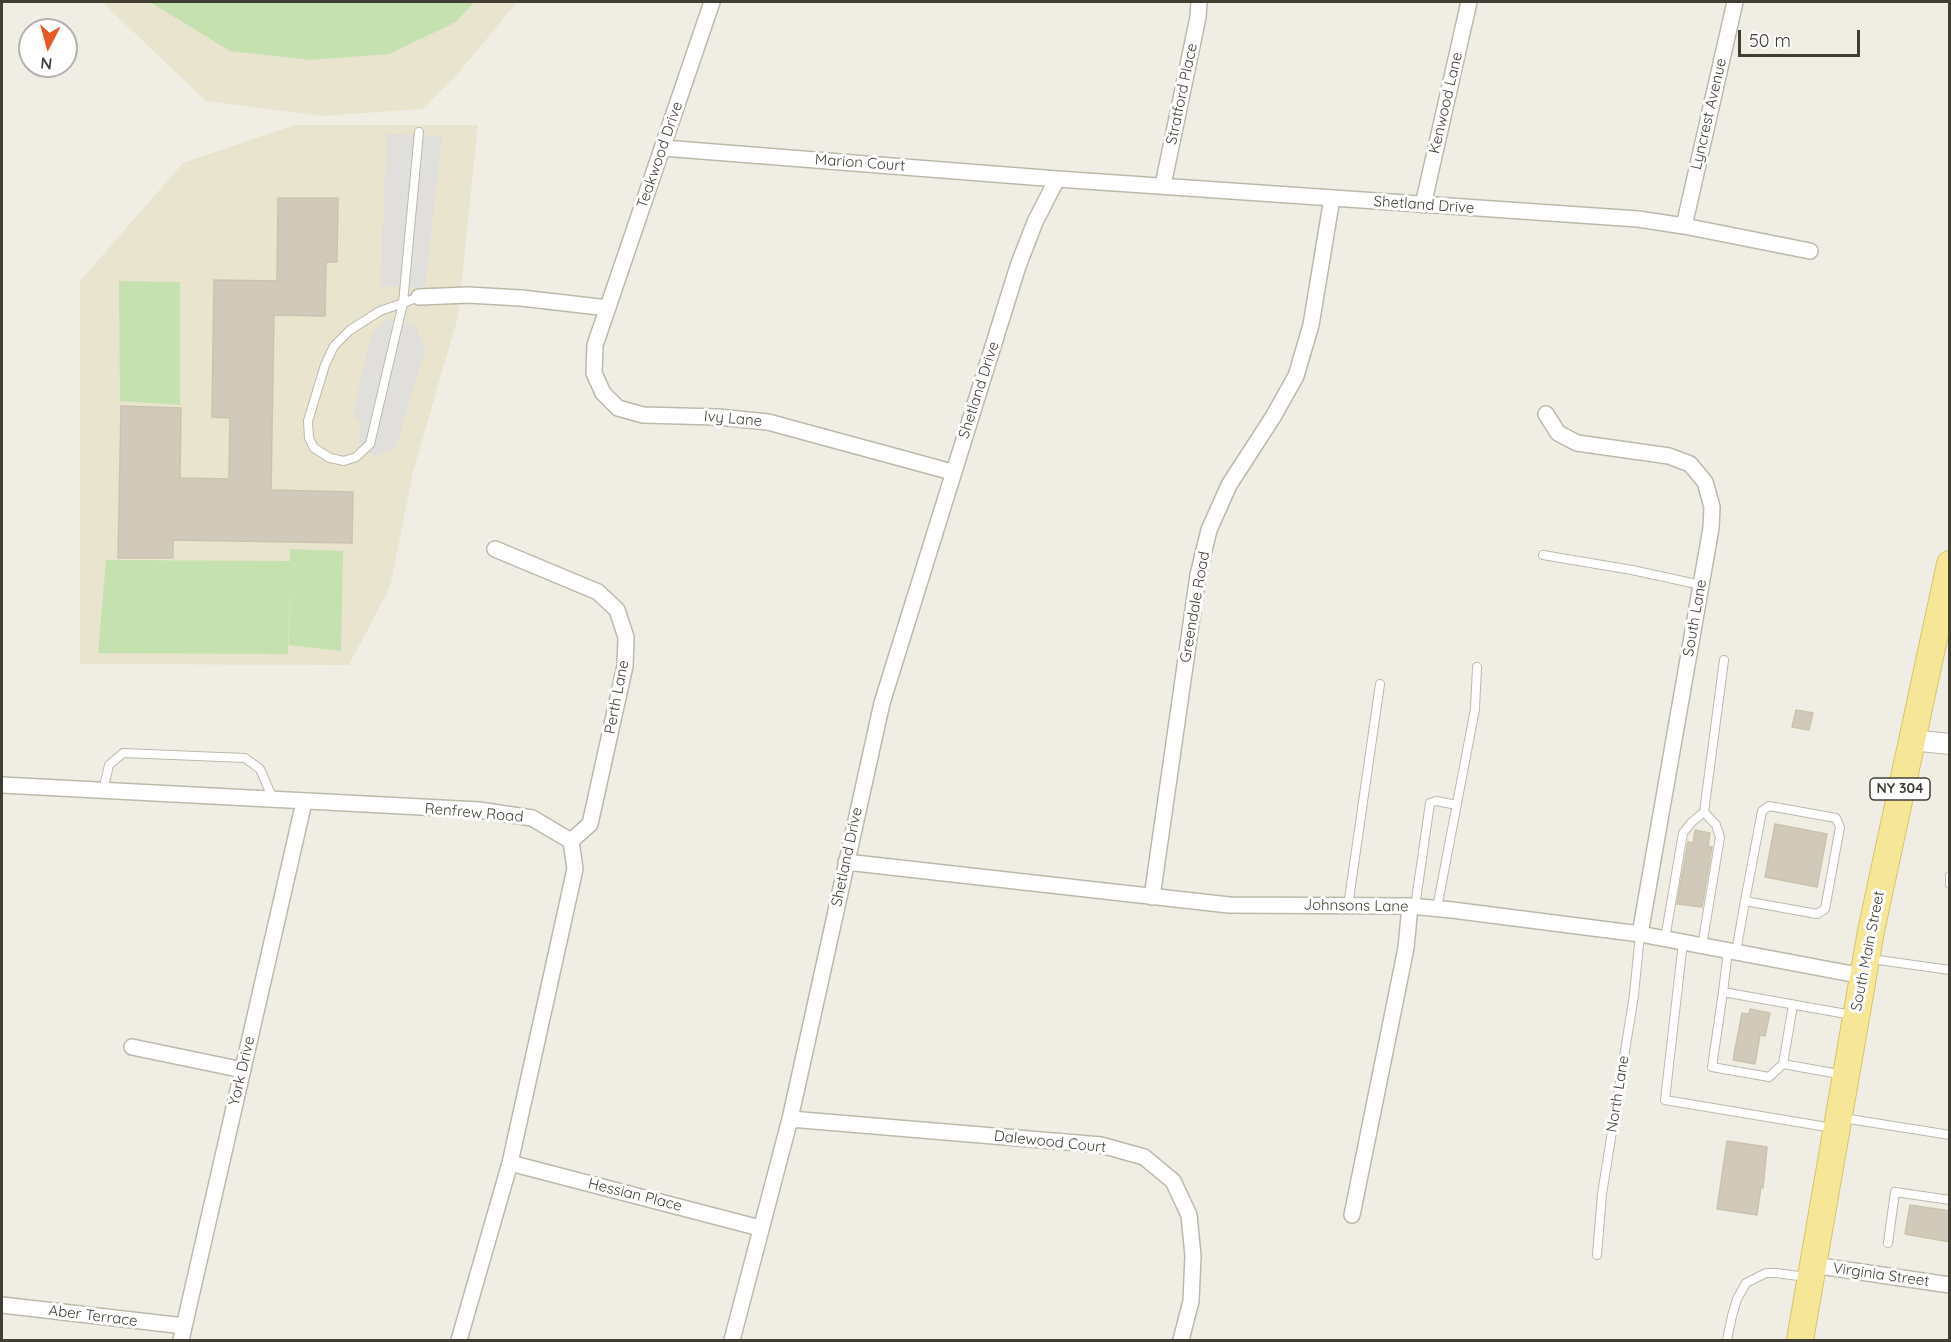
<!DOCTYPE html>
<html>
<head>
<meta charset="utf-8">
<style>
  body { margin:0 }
  #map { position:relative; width:1951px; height:1342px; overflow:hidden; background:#f0eee4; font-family:Quicksand,sans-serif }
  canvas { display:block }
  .frame { position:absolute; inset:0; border:3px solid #413e34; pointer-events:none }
  .north { position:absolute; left:18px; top:18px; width:60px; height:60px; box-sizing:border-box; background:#fff; border:2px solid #b3b2ae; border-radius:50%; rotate:186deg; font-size:16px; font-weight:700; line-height:24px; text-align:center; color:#413e34 }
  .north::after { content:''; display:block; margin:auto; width:21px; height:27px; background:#e75924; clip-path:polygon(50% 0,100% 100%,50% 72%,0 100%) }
  .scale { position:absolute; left:1738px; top:30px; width:122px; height:27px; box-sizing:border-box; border:3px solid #413e34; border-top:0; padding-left:8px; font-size:18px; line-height:21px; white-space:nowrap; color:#413e34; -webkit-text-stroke:4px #fff; paint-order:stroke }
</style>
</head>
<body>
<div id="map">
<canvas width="1951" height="1342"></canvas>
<div class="frame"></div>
<div class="north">N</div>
<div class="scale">50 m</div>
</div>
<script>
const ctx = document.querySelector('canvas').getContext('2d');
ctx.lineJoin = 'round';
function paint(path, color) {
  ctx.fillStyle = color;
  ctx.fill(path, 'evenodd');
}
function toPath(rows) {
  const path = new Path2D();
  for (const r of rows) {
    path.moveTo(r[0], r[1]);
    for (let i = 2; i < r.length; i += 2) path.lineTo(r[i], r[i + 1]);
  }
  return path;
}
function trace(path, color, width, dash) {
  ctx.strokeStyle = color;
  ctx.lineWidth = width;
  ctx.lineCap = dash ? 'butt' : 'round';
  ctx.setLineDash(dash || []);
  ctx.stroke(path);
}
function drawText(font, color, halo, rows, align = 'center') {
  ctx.font = font + ' Quicksand,sans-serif';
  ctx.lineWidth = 6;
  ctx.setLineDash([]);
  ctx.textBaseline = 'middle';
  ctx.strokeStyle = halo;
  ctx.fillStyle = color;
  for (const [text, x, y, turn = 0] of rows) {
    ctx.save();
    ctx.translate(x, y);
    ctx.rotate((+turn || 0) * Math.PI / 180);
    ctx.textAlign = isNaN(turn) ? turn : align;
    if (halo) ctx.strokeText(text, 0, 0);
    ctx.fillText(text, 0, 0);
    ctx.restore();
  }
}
paint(toPath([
  [104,2,517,2,457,75,422,109,322,116,206,101,105,5],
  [294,125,478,125,458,317,413,472,390,587,349,665,80,664,80,281,183,163]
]), '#e8e4ce');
paint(toPath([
  [150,2,149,2,474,2,456,22,389,54,310,60,230,51],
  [119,281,180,282,180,405,120,401],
  [290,549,343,551,341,651,289,645,290,573,288,654,98,653,106,560,290,561]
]), '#c5e1af');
paint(toPath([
  [387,134,442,136,425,288,380,286],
  [388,319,415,326,425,350,395,449,376,456,358,444,361,422,353,414,372,332]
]), '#e1dfdc');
const building = toPath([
  [278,198,338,198,337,262,326,262,325,316,274,315,271,490,353,492,352,543,173,540,173,558,118,558,121,406,181,408,180,478,229,479,230,418,212,417,214,280,277,281,278,198],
  [1796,710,1813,713,1809,730,1792,727,1796,710],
  [1775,824,1827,834,1817,887,1765,877,1775,824],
  [1695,830,1710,833,1708,846,1712,847,1702,907,1677,904,1688,842,1693,843,1695,830],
  [1750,1009,1770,1013,1765,1036,1760,1035,1755,1064,1733,1060,1742,1013,1749,1014,1750,1009],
  [1727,1141,1767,1147,1763,1188,1761,1187,1757,1215,1717,1209,1727,1141],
  [1910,1205,1950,1211,1950,1242,1905,1234,1910,1205]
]);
paint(building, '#d1caba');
trace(building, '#cbc3ae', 1.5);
const service = toPath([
  [419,132,403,303,370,444,356,457,344,461,330,458,314,448,309,438,308,421,325,365,334,346,350,330,380,311,403,303,419,297],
  [1543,555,1632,570,1701,585],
  [103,791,109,765,123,753,245,758,260,769,273,799],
  [1704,812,1724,660],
  [1950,876,1950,884],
  [1348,906,1380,684],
  [1415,907,1430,803,1436,801,1457,805],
  [1437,908,1475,709,1477,667],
  [1665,939,1683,833,1692,822,1704,812,1716,825,1720,837,1702,946],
  [1683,942,1665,1100,1833,1128],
  [1728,951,1723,992,1852,1015],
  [1736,952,1745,901,1762,811,1769,806,1836,818,1840,827,1825,909,1817,914,1745,901],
  [1871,959,1950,970],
  [1723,992,1712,1067,1769,1077,1783,1064,1793,1005],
  [1783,1064,1844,1075],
  [1843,1118,1950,1135],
  [1888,1243,1895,1192,1950,1200],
  [1597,1255,1602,1194,1634,995,1640,934],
  [1727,1340,1732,1316,1737,1299,1746,1283,1766,1273,1776,1273,1806,1277]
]);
const minor = toPath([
  [712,2,595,345,594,373,603,393,618,408,643,415,718,417,768,422,952,472],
  [663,148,1057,179,1638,219,1684,226,1810,251],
  [1163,185,1198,17,1199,2],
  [1423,205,1469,2],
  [1684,226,1735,2],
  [419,297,468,295,521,298,608,308],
  [1546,414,1558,433,1577,443,1669,456,1690,464,1705,482,1712,507,1711,528,1640,934],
  [495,549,598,592,617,610,626,637,625,666,590,824,571,841],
  [2,785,479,810,532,818,571,841],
  [846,862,1229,905,1410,906,1452,910,1640,934,1863,976],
  [1152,897,1198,575,1209,530,1229,485,1273,417,1296,376,1311,325,1332,198],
  [132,1047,243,1070],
  [790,1119,1101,1145,1144,1157,1173,1181,1189,1215,1193,1256,1191,1301,1181,1340],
  [510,1163,760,1228],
  [1352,1215,1406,948,1410,906],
  [1813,1265,1950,1285],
  [2,1305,184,1326],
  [181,1340,304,802],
  [459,1340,510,1163,575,869,571,841],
  [732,1340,790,1119,882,703,1018,266,1035,222,1057,179]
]);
const tertiary = toPath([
  [1911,740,1950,744]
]);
const primary = toPath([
  [1800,1340,1871,931,1950,564]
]);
trace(service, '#bdb9aa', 10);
trace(minor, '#bdb9aa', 18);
trace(tertiary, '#bdb9aa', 22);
trace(primary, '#d8c46a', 28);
trace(service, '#fff', 8);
trace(minor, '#fff', 15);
trace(tertiary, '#fff', 20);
trace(primary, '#f5e698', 26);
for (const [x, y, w] of [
  [1900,789,60]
]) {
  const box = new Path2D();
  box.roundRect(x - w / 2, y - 11, w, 22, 4.5);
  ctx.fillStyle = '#fff';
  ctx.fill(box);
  trace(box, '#413e34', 1.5);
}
drawText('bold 14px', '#413e34', null, [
  ["NY 304",1900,789]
]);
drawText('15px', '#413e34', '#fff', [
  ["Stratford Place",1182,94,-78],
  ["Kenwood Lane",1446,103,-77],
  ["Lyncrest Avenue",1709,114,-77],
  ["Teakwood Drive",660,155,-71],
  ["Marion Court",860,163,4],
  ["Shetland Drive",1424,205,4],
  ["Shetland Drive",979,390,-72],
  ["Ivy Lane",733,419,5],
  ["Greendale Road",1195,607,-80],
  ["South Lane",1695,618,-80],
  ["Perth Lane",617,697,-79],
  ["Renfrew Road",474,813,5],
  ["Shetland Drive",847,857,-78],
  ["Johnsons Lane",1356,906,1],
  ["South Main Street",1868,951,-79],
  ["York Drive",242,1071,-77],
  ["North Lane",1618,1094,-81],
  ["Dalewood Court",1050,1142,6],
  ["Hessian Place",635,1195,14],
  ["Virginia Street",1881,1275,8],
  ["Aber Terrace",93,1316,7]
]);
</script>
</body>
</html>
